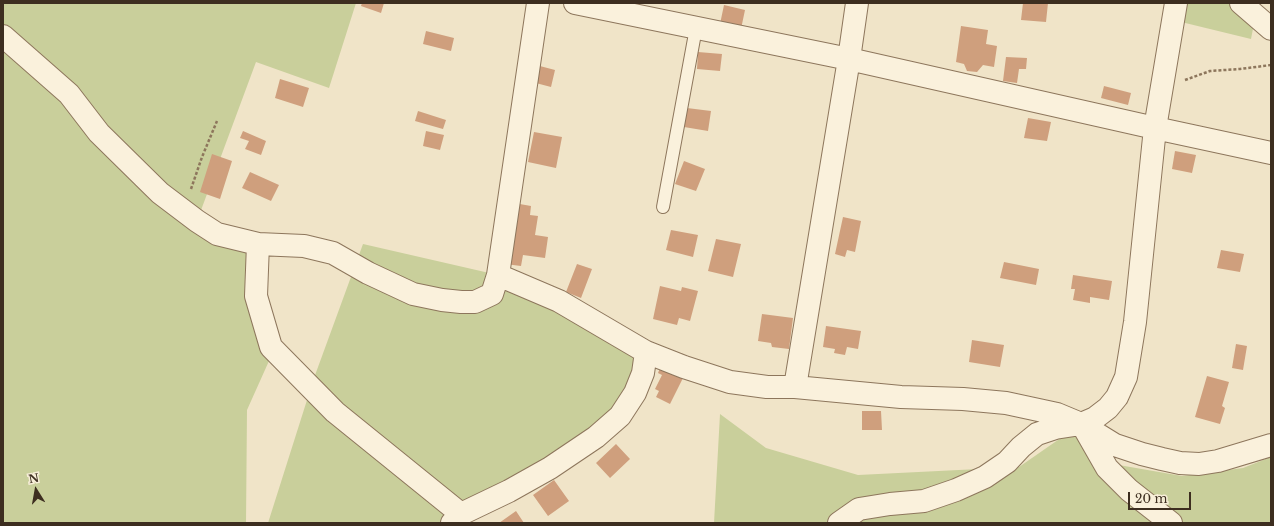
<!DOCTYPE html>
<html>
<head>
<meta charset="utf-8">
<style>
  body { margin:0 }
  #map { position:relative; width:1274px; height:526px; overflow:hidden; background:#f0e4c8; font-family:"Libre Baskerville",serif }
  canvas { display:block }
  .frame { position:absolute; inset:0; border:4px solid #3d2e20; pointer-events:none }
  .north { position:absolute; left:16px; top:470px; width:40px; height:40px; -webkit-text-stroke:3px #f7eed8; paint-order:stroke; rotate:349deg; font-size:11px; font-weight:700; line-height:16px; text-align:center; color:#3d2e20 }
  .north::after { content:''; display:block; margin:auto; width:14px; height:18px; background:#3d2e20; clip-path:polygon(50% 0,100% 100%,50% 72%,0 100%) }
  .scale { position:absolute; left:1128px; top:492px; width:63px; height:18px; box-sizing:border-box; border:2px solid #3d2e20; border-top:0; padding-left:5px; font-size:12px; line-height:14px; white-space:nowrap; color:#3d2e20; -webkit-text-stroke:3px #f7eed8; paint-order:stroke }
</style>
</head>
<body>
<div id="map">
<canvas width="1274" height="526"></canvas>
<div class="frame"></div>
<div class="north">N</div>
<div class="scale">20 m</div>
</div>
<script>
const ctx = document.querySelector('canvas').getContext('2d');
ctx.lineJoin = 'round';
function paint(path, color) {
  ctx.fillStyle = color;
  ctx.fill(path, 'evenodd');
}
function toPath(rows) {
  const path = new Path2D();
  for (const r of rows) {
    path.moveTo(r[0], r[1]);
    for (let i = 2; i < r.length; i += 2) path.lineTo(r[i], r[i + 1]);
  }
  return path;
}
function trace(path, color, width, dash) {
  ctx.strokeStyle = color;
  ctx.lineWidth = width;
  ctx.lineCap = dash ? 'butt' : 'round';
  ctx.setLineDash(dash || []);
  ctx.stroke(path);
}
paint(toPath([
  [3,3,356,3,329,88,256,62,197,221,247,242,273,352,247,410,246,523,3,523],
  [1176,3,1258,3,1251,39,1173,20],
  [363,244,498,275,646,352,620,416,452,523,268,523,314,378],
  [720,414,766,448,858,475,1019,467,1081,424,1113,464,1182,476,1243,468,1271,457,1271,523,714,523]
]), '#c9cf9b');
paint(toPath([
  [362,3,384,3,381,13,361,6],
  [1023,3,1048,3,1046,22,1021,20],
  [724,5,745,10,741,29,720,24],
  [961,26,988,30,986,44,997,46,994,67,983,65,977,72,967,71,964,64,956,62],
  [426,31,454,38,451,51,423,44],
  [698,52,722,54,720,71,697,69],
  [1006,57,1027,58,1026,69,1019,69,1017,83,1003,81],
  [536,65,555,70,551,87,532,82],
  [280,79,309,88,303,107,275,98],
  [1104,86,1131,93,1128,105,1101,98],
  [687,108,711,111,708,131,684,127],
  [418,111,446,120,443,129,415,121],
  [1028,118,1051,122,1047,141,1024,138],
  [243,131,266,141,261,155,245,149,249,141,240,138],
  [426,131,444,135,440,150,423,146],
  [534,132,562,137,556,168,528,162],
  [1175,151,1196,155,1192,173,1172,169],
  [212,154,232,161,220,199,200,192],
  [684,161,705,169,696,191,675,184],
  [250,172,279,185,271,201,242,188],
  [514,203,531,206,530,215,538,216,535,235,548,237,545,258,523,255,521,266,505,264],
  [843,217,861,221,855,252,847,250,845,257,835,254],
  [671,230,698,235,693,257,666,250],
  [716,239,741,244,733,277,708,271],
  [1221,250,1244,254,1240,272,1217,268],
  [1004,262,1039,269,1036,285,1000,278],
  [577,264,592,269,581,298,566,292],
  [1073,275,1112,281,1109,300,1090,297,1090,303,1073,300,1075,289,1071,289],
  [660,286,681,291,682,287,698,291,690,321,679,318,677,325,653,319],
  [762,314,793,318,789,349,772,347,771,343,758,341],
  [826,326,861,331,858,349,847,347,845,355,834,353,835,349,823,347],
  [972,340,1004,345,1000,367,969,362],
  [1236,344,1247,346,1243,370,1232,368],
  [662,363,685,374,670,404,656,397,659,391,655,389,662,375,658,373],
  [1207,376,1229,382,1222,406,1225,408,1220,424,1195,417],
  [862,411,881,411,882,430,862,430],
  [616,444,630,459,610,478,596,463],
  [554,480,569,501,548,516,533,495],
  [516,511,524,523,499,523]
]), '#cf9f7d');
const service = toPath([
  [663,207,696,28]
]);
const minor = toPath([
  [575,3,849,59,857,3],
  [1241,3,1271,29],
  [3,36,69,94,99,133,160,193,197,221,217,234,258,244,304,246,333,253,368,273,413,294,442,300,461,302,475,302,492,294,498,275,538,3],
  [258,244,256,296,271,347,335,412,461,514],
  [498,275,559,301,646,352,684,367,730,382,767,387,795,387,849,59,1155,128,1176,3],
  [795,387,901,397,963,399,1006,403,1057,414,1081,424,1095,418,1108,408,1117,397,1126,377,1135,322,1155,128,1271,153],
  [1083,426,1107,468,1129,490,1171,523],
  [452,523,461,514,509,491,550,468,596,437,620,416,635,393,643,373,646,352],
  [839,523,859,509,890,504,924,501,956,490,985,477,1007,462,1021,447,1037,434,1055,428,1081,424,1115,445,1142,454,1162,459,1180,463,1199,464,1218,461,1271,445]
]);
trace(service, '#8d765c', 14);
trace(minor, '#8d765c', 24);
trace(toPath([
  [1185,80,1210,71,1240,69,1271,65],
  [191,189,202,157,217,121]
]), '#8d765c', 2.5, [3, 2]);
trace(service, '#faf1dc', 12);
trace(minor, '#faf1dc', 22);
</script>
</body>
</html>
